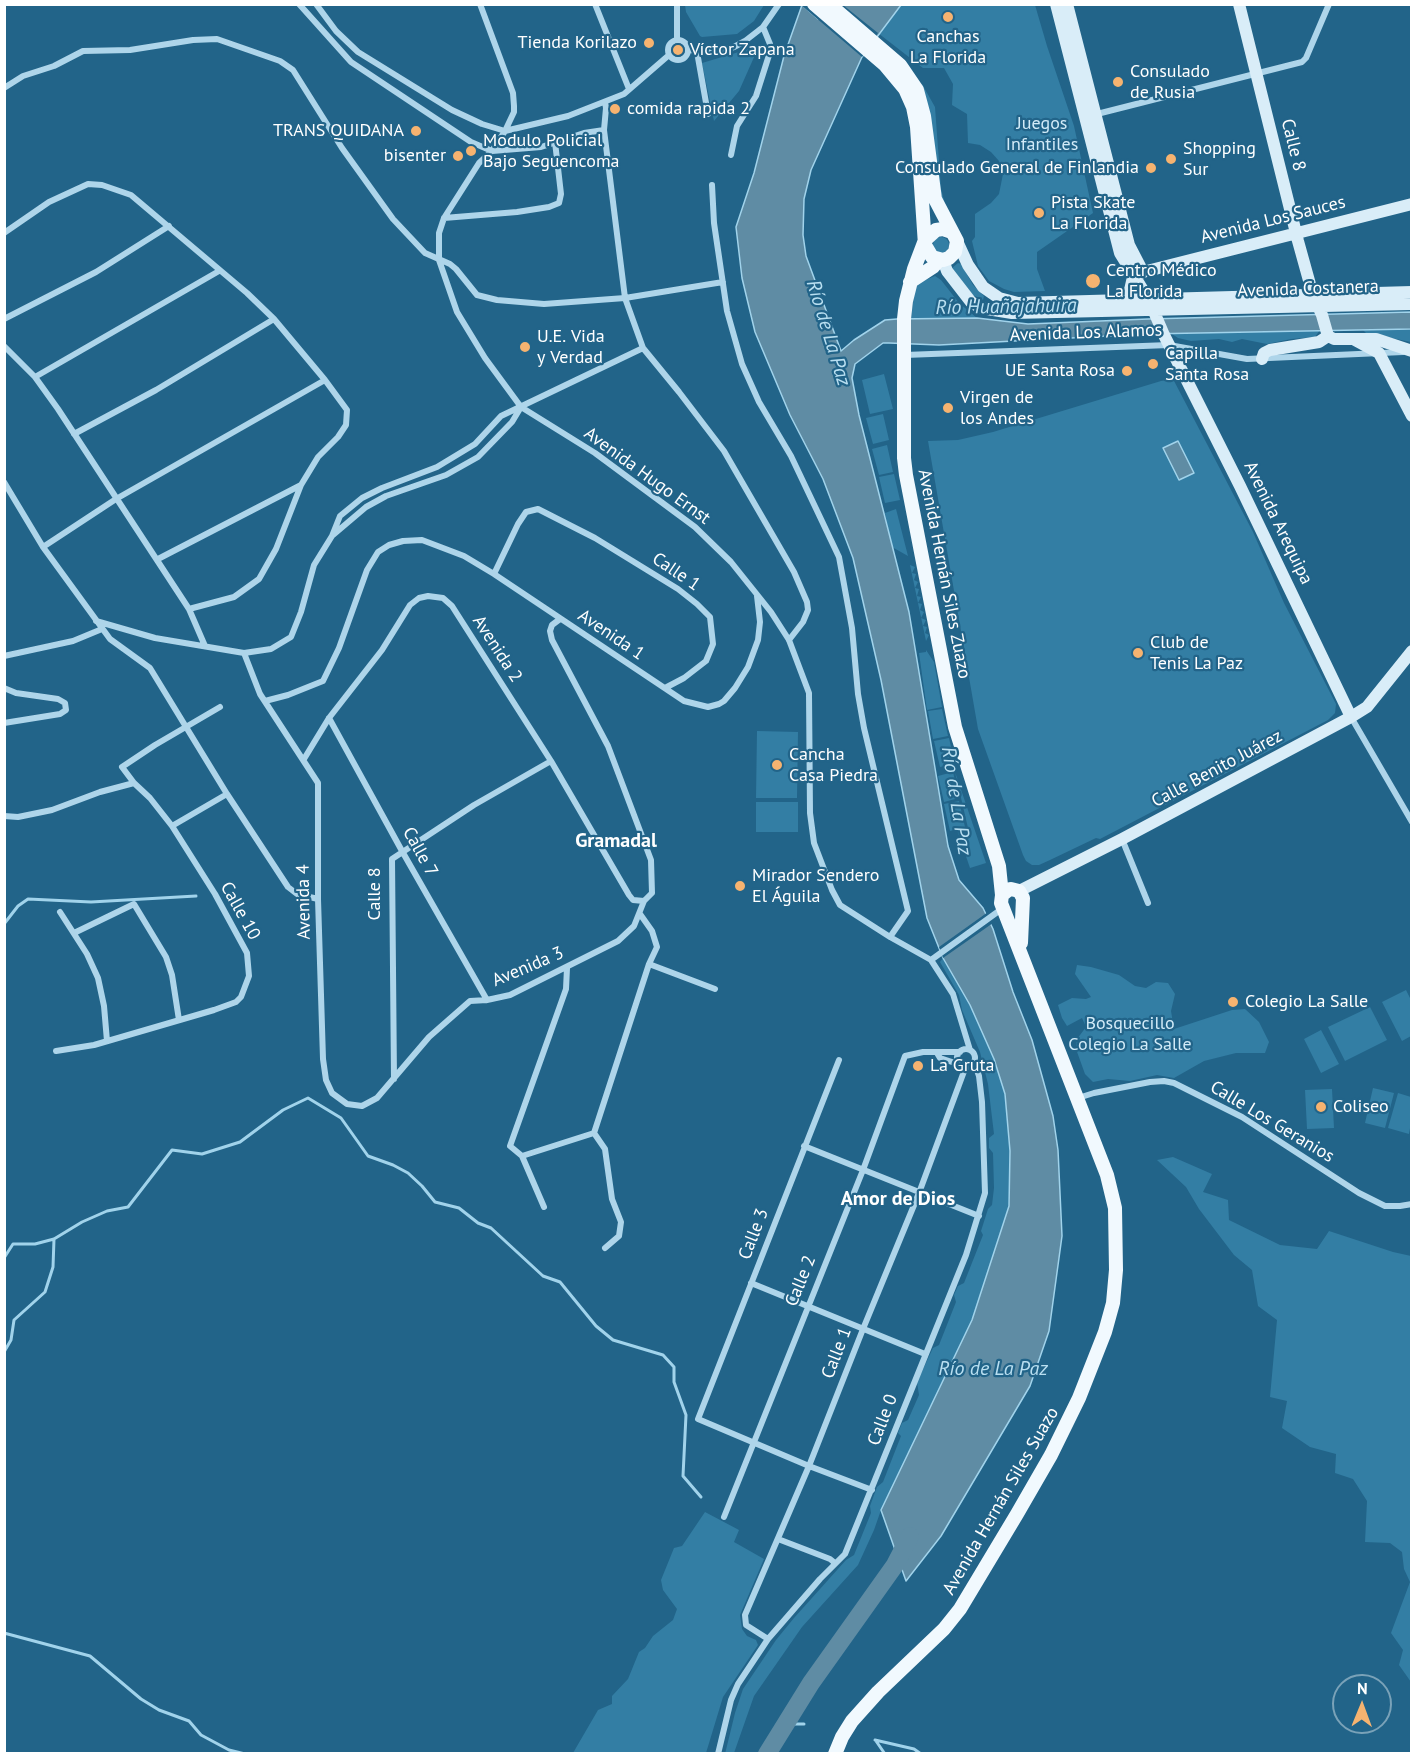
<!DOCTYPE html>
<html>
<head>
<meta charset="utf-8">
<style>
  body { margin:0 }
  #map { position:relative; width:1416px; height:1758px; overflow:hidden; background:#226489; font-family:"PT Sans",sans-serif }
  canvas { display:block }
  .frame { position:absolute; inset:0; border:6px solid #fff; pointer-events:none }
  .north { position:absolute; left:1332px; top:1674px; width:60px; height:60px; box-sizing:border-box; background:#226489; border:2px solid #7aa2b8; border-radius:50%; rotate:1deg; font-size:16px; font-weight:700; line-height:24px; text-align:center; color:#fff }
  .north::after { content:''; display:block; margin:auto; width:21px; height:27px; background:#f6b370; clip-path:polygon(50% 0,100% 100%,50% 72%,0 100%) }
</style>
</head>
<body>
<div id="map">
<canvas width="1416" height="1758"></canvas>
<div class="frame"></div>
<div class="north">N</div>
</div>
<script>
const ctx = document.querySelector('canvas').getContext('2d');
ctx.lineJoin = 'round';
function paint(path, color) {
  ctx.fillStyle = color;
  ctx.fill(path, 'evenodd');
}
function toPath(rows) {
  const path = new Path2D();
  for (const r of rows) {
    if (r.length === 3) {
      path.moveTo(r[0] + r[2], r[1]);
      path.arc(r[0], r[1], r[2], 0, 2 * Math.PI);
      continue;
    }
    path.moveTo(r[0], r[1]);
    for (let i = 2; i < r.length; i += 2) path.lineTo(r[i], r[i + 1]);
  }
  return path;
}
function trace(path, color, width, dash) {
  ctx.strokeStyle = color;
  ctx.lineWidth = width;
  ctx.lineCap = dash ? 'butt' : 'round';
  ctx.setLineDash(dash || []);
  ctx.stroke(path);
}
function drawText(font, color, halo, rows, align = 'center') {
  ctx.font = font + ' "PT Sans",sans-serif';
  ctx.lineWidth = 4.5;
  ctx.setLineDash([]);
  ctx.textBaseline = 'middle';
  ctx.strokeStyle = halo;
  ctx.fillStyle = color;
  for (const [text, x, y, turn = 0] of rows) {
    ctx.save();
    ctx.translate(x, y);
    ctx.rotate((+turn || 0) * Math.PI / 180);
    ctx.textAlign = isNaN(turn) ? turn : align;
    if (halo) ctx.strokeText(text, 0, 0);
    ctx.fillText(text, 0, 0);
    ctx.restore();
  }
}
paint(toPath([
  [685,5,685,4,764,5,754,21,737,34,702,37,700,36,686,12],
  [901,5,1035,5,1047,46,1074,126,1093,213,1037,252,1037,269,1045,291,1014,292,1004,289,989,281,978,266,972,241,975,237,975,214,991,203,999,194,1003,174,999,161,991,152,980,145,968,143,967,114,952,105,953,84,944,68,923,68,878,33],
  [759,46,739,91,714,121,702,63],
  [919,83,922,84,935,107,941,189,947,212,943,204],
  [941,245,8],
  [958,263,961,264,973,285,984,296,983,300,973,295,952,268],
  [935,276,941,280,959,303,977,318,911,319,915,288,920,282],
  [1320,330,1315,337,1291,339,1267,344,1242,339,1232,342,1219,339,1191,341,1178,338,1172,334],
  [1363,330,1411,330,1411,342,1366,333],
  [884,374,893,409,870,414,862,380],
  [1173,379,1253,532,1284,603,1336,704,1335,713,1328,720,1100,839,1096,838,1050,860,1039,865,1032,865,1026,861,1023,855,978,729,928,441,958,440,993,432,1161,381],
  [883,414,889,440,873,444,866,418],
  [887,445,893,472,879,475,872,449],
  [894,474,900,500,885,503,879,477],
  [896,509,908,556,892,547,885,513],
  [910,565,915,567,912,573,916,574,914,580,918,582,915,588,919,589,917,596,921,597,918,603,922,604,920,610,924,612,921,618,926,620,923,626,927,627,925,633,929,635,926,641],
  [926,650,934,662,942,707,927,710,919,653,926,652],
  [942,709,948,736,933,739,928,711],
  [757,731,798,732,797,798,756,798],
  [949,738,955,764,940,767,934,741],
  [953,772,959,798,944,802,938,776],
  [955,772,986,863,970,868,957,830,968,828],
  [959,801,965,827,950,831,944,804],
  [756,802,798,802,798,832,756,832],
  [943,958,970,1005,994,1059,1005,1094,1010,1151,1009,1206,972,1320,881,1510,874,1530,858,1565,802,1627,754,1696,734,1753,725,1754,735,1713,743,1689,776,1640,794,1618,846,1560,854,1555,871,1513,870,1506,877,1487,883,1482,901,1436,898,1433,902,1423,908,1420,919,1395,917,1382,933,1348,939,1345,956,1302,954,1295,958,1286,964,1283,983,1235,981,1231,988,1209,992,1205,994,1188,993,1153,989,1148,989,1138,994,1134,988,1084,980,1052,962,1010,959,995,940,962],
  [1077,965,1091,967,1119,975,1135,986,1146,988,1156,982,1168,983,1175,994,1171,1011,1174,1029,1232,1010,1245,1009,1259,1022,1269,1042,1265,1053,1236,1053,1204,1061,1174,1078,1157,1075,1130,1081,1108,1079,1093,1082,1085,1074,1076,1049,1077,1039,1086,1027,1082,1018,1067,1026,1062,1018,1058,1005,1072,998,1086,999,1091,997,1075,974],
  [1406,990,1411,1000,1411,1036,1402,1041,1382,1002],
  [1370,1007,1387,1040,1345,1061,1328,1027],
  [1321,1030,1339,1064,1321,1073,1304,1039],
  [1373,1088,1394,1093,1385,1128,1365,1123],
  [1332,1089,1334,1128,1307,1129,1305,1090],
  [1398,1093,1411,1097,1411,1122,1409,1134,1388,1128],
  [1173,1157,1212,1174,1203,1192,1228,1200,1229,1220,1280,1245,1317,1249,1329,1231,1393,1252,1411,1256,1411,1682,1399,1665,1403,1650,1391,1633,1410,1582,1404,1569,1402,1552,1390,1543,1365,1542,1367,1501,1353,1479,1335,1473,1336,1454,1310,1447,1282,1428,1287,1401,1270,1397,1277,1320,1258,1306,1252,1270,1234,1255,1199,1209,1186,1187,1157,1160],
  [705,1512,739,1530,734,1542,764,1559,740,1615,742,1629,747,1636,756,1640,758,1645,723,1697,706,1753,573,1753,598,1710,612,1704,612,1696,628,1679,639,1652,645,1648,653,1636,673,1620,677,1609,663,1590,661,1580,674,1548,682,1546]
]), '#337ea4');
const water = toPath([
  [802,5,818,19,831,5,901,5,862,57,811,170,804,199,803,235,806,256,841,351,854,340,885,320,897,319,977,318,1028,324,1148,319,1411,312,1411,329,1146,334,939,345,889,343,883,343,855,364,852,378,859,415,909,612,948,846,959,880,983,908,993,929,1013,992,1032,1040,1053,1116,1058,1150,1062,1236,1049,1331,1030,1386,941,1536,906,1581,881,1510,972,1320,1009,1206,1010,1151,1005,1094,994,1059,970,1005,943,958,927,918,881,680,853,558,823,479,790,415,755,332,742,278,736,227,754,173,784,56,802,5],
  [1178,441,1194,473,1179,480,1163,448,1178,441]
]);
paint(water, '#5f8ca4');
trace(water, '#a1d3eb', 1.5);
paint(toPath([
  [806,4,817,15,827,4,843,5,878,33,862,57,801,5],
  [988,912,993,923,943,958,939,947]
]), '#226489');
trace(toPath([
  [4,924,18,906,28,899,91,902,196,896],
  [4,1258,13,1244,35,1244,54,1239,82,1222,107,1211,128,1207,172,1150,202,1154,240,1142,283,1110,308,1098,341,1118,368,1156,393,1165,408,1173,422,1186,435,1202,459,1208,478,1223,491,1228,543,1276,560,1282,596,1326,613,1340,663,1355,674,1367,674,1382,686,1415,683,1476,701,1497],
  [4,1352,11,1340,14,1320,45,1292,53,1267,54,1239],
  [4,1633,90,1656,141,1699,159,1710,189,1721,201,1735,229,1750,245,1754],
  [785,1724,804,1724],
  [875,1740,914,1749,921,1754],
  [876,1741,885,1754]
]), '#a1d3eb', 3);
trace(toPath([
  [767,1754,811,1683,895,1565,910,1536]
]), '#5f8ca4', 18);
trace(toPath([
  [299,4,351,62,471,142,492,151,541,147,584,133,604,130],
  [316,4,336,31,358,52,452,110,482,124,505,131,568,116,624,94,669,55],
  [480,4,513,93,514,106,514,112,505,131,492,151,479,163,444,218,439,233,439,260,457,312,485,358,521,407,595,453,695,527,731,562,771,612,789,640,809,693,810,813,814,843,832,890,840,905,890,937,931,960,953,994,970,1050],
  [595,4,629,89],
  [677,40,677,4],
  [678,50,10],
  [688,50,717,52,734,47,745,41,763,27,779,4],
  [697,52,708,114],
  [4,88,23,76,54,66,83,51,130,50,193,40,217,39,280,61,293,70,342,148,393,219,425,253,450,264,456,269,477,295,497,300,544,304,625,298,723,282],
  [605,102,606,108,604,130,625,298,643,348,679,392,724,451,794,572,807,602,808,610,803,622,789,640],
  [1097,114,1302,62,1306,58,1329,4],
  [731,155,737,126,756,96,770,52,770,44,763,27],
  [712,185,714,223,727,311,742,364,759,402,791,456,839,557,852,628,858,694,864,728,908,911,890,937],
  [444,218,517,212,549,207,559,203,561,194,555,142],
  [4,233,49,202,88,184,102,185,131,195,247,293,274,319,325,380,347,410,346,425,338,437,318,457,301,485,276,549,259,579,234,597,189,609],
  [1135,288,1138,294,1133,295,1134,291,1135,288],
  [4,319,96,272,169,226],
  [4,346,35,377,58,409,189,609,205,646],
  [905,355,1169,345,1247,359,1403,352],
  [35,377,219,271],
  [74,434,156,390,274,319],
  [4,482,43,547,110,639,150,668,227,794,288,887,297,894,318,899],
  [333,535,366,507,386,496,446,475,478,457,512,422,521,407],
  [43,547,116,499,325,380],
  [158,559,301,485],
  [96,621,155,638,244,653,271,649,291,637,301,612,314,565,332,536,340,516,362,498,382,488,437,467,475,444,501,416,643,348],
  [244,653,260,694,318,783,318,899,323,1059,326,1080,332,1093,347,1104,362,1106,377,1098,429,1037,470,1001,487,1000,510,995,618,941,634,926,644,901,652,893,651,860,608,746,552,640,550,631,552,625,560,619],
  [4,656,73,641,102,629],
  [4,688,16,693,58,699,65,703,66,710,60,714,4,723],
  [665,688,684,678,706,661,713,644,710,617,697,604,678,589,595,538,538,509,526,512,518,524,494,574,684,701,708,707,719,704,724,701,735,688,748,667,758,640,760,622,757,596],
  [265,701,288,695,323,681,339,648,367,570,378,552,389,545,403,541,422,540,464,556,494,574],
  [1351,717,1412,822],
  [329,718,402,851,487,1000],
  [304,759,329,718,382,650,410,605,419,598,428,596,443,598,452,606,551,761,629,895,633,900,644,901],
  [134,783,122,767,155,745,220,707],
  [4,816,18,817,52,810,100,792,134,783,150,798,172,826],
  [1122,839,1148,903],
  [60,912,87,954,98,978,104,1006,107,1041],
  [74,933,134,904,166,957,172,975,179,1020],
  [931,960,1003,908],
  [649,964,715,989],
  [966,1058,9],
  [56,1051,94,1045,214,1010,236,1002,241,997,249,976,247,953,215,894,172,826,227,794],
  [937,1053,940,1058,961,1065],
  [839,1060,698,1419,809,1466,872,1490],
  [394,1079,392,859,474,805,551,761],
  [1078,1098,1094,1093,1150,1082,1164,1081,1174,1083,1242,1117,1359,1193,1385,1206,1400,1206,1412,1204],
  [594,1133,649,964,657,947,652,931,640,914],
  [594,1133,605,1149,612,1199,621,1222,619,1236,605,1248],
  [804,1146,979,1216],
  [522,1156,594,1133],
  [544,1207,522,1156,510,1146,566,989,567,968],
  [751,1283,925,1354],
  [724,1517,863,1170,905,1056,923,1052,960,1052],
  [778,1539,830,1559,835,1563],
  [768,1639,746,1625,745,1615,809,1466,863,1329,919,1193,966,1066],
  [718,1754,731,1700,738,1684,768,1639,820,1579,845,1554,966,1255,985,1193,982,1102,979,1076,974,1062]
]), '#aed5ea', 6);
trace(toPath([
  [1056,4,1120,253,1149,300,1164,335,1240,486,1351,717],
  [1067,4,1129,245,1143,272],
  [1239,4,1298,241,1313,295,1322,315,1328,336],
  [957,241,968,265,983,287,999,298,1018,303,1412,292],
  [943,260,947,271,971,302,981,308,1012,313,1412,304],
  [1122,301,1130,290,1133,277,1143,272,1412,204],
  [1328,336,1334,339,1376,339,1412,351],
  [1355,340,1379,353,1412,416],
  [1262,359,1264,353,1270,350,1319,342,1328,336],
  [1019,891,1122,839,1351,717,1367,707,1412,651]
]), '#d9edf8', 12);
trace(toPath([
  [814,4,885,65,905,89,913,107,917,127,925,245,932,257,943,260,949,258,955,252,957,241,935,199,924,116,917,90,900,65,829,4],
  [910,282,933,267,939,260],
  [1002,895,1008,890,1011,889,1019,891,1023,898,1021,943],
  [835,1754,842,1737,852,1721,878,1692,944,1629,960,1609,1017,1514,1051,1455,1079,1398,1105,1332,1113,1303,1116,1270,1115,1208,1107,1175,1001,903,1002,895,999,866,955,727,906,475,904,458,904,319,906,301,914,269,925,240,936,230,943,229,952,232]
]), '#f1f9fe', 14);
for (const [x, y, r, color] of [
  [948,17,6,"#f6b370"],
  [649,43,6,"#f6b370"],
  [678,50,6,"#f6b370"],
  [1118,82,6,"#f6b370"],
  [615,109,6,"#f6b370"],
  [416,131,6,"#f6b370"],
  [471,151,6,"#f6b370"],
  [458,156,6,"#f6b370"],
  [1171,159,6,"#f6b370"],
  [1151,168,6,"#f6b370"],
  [1039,213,6,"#f6b370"],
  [1093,281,8,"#f6b370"],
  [525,347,6,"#f6b370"],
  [1153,364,6,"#f6b370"],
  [1127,371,6,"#f6b370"],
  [948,408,6,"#f6b370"],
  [1138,653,6,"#f6b370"],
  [777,765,6,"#f6b370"],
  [740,886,6,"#f6b370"],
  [1233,1002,6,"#f6b370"],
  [918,1066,6,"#f6b370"],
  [1321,1107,6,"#f6b370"]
]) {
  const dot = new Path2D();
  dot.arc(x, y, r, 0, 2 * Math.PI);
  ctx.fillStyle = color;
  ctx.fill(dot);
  trace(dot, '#226489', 2);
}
drawText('18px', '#fff', '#226489', [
  ["Canchas",948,37,"center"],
  ["La Florida",948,58,"center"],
  ["Tienda Korilazo",637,43,"right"],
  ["Víctor Zapana",690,50],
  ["Consulado",1130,72],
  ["de Rusia",1130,93],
  ["comida rapida 2",627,109],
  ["TRANS QUIDANA",404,131,"right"],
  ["Modulo Policial",483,141],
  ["Bajo Seguencoma",483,162],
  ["Shopping",1183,149],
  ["Sur",1183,170],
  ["bisenter",446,156,"right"],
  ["Consulado General de Finlandia",1139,168,"right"],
  ["Pista Skate",1051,203],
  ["La Florida",1051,224],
  ["Centro Médico",1106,271],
  ["La Florida",1106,292],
  ["U.E. Vida",537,337],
  ["y Verdad",537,358],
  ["Capilla",1165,354],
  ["Santa Rosa",1165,375],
  ["UE Santa Rosa",1115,371,"right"],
  ["Virgen de",960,398],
  ["los Andes",960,419],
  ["Club de",1150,643],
  ["Tenis La Paz",1150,664],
  ["Cancha",789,755],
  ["Casa Piedra",789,776],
  ["Mirador Sendero",752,876],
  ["El Águila",752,897],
  ["Colegio La Salle",1245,1002],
  ["La Gruta",930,1066],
  ["Coliseo",1333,1107]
], 'left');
drawText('18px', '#d2ebf8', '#226489', [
  ["Juegos",1042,124],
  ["Infantiles",1042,145],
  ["Bosquecillo",1130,1024],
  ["Colegio La Salle",1130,1045]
]);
drawText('18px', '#fff', '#226489', [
  ["Calle 8",1293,145,76],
  ["Avenida Los Sauces",1273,220,-14],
  ["Avenida Costanera",1308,289,-2],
  ["Avenida Los Alamos",1086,333,-2],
  ["Avenida Hugo Ernst",647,476,36],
  ["Avenida Arequipa",1278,523,64],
  ["Calle 1",676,572,34],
  ["Avenida Hernán Siles Zuazo",944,574,79],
  ["Avenida 1",611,635,34],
  ["Avenida 2",497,649,57],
  ["Calle Benito Juárez",1217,769,-28],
  ["Calle 7",420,852,61],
  ["Calle 8",375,894,-90],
  ["Avenida 4",304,902,-91],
  ["Calle 10",240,911,61],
  ["Avenida 3",528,967,-23],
  ["Calle Los Geranios",1272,1122,31],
  ["Calle 3",754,1234,-69],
  ["Calle 2",801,1281,-68],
  ["Calle 1",837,1353,-69],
  ["Calle 0",883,1420,-69],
  ["Avenida Hernán Siles Suazo",1001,1501,-60]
]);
drawText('italic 20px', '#b9dff1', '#226489', [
  ["Río Huañajahuira",1006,307,-1],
  ["Río de La Paz",828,333,73],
  ["Río de La Paz",956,801,81],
  ["Río de La Paz",993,1369]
]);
drawText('bold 20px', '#fff', '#226489', [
  ["Gramadal",616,841],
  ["Amor de Dios",898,1199]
]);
</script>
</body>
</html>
